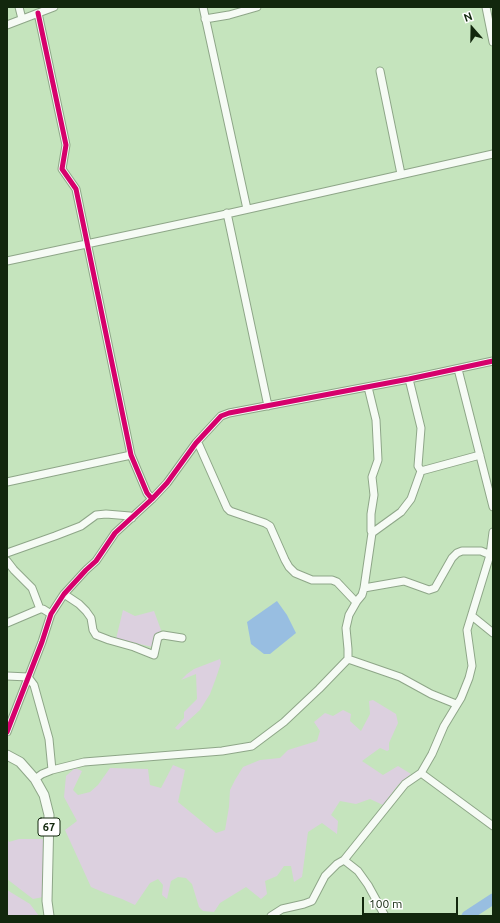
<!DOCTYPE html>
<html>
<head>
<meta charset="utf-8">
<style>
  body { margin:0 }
  #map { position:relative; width:500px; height:923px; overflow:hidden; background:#c5e4bd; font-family:Ubuntu,sans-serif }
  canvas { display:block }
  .frame { position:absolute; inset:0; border:8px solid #12270d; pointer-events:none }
  .north { position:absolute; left:452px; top:8px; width:40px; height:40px; -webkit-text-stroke:3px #fff; paint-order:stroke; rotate:340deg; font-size:11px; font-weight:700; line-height:16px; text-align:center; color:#12270d }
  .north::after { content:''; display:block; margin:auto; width:14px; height:18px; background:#12270d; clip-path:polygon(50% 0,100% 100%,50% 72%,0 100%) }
  .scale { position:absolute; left:362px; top:897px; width:96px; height:18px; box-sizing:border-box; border:2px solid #12270d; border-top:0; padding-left:5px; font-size:12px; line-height:14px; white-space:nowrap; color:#12270d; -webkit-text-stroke:3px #fff; paint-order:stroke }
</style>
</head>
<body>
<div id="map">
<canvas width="500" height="923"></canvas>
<div class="frame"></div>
<div class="north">N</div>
<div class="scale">100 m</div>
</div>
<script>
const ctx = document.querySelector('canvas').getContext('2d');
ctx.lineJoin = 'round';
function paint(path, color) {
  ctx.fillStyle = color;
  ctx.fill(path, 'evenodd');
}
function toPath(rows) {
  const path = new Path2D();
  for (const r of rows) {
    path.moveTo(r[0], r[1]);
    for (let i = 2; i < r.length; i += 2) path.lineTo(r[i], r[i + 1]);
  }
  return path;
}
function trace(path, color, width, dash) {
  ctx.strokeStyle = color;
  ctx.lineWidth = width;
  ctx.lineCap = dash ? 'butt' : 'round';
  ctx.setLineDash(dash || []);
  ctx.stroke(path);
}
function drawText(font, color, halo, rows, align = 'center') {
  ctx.font = font + ' Ubuntu,sans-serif';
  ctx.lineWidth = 4;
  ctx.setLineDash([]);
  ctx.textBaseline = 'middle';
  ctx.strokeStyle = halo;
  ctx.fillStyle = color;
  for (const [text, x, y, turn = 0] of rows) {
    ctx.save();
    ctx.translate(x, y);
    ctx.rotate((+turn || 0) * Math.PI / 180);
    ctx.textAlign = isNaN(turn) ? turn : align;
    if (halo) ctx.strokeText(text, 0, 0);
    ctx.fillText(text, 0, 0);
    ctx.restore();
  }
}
paint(toPath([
  [123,610,135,616,154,611,161,630,153,647,116,639],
  [220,659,221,663,216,678,210,694,200,710,178,730,175,728,184,718,184,712,197,699,196,674,181,680,187,674,194,669],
  [373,700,396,714,398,723,389,743,389,750,387,751,380,748,362,761,383,775,398,766,411,774,398,785,383,805,370,799,356,804,340,801,331,815,338,821,337,834,322,823,308,832,302,877,294,882,291,866,284,866,277,876,265,881,267,894,261,899,246,887,220,903,214,912,203,911,199,907,192,884,186,878,178,877,171,881,167,899,162,895,163,885,158,879,150,883,135,905,122,899,105,893,91,887,65,830,77,821,64,797,66,776,75,768,82,771,73,790,78,795,90,792,98,785,110,768,148,769,150,785,161,788,173,765,185,770,178,802,216,833,225,830,229,807,230,790,235,780,243,767,260,760,280,758,288,750,317,741,320,731,314,722,325,713,333,716,343,710,351,714,350,721,361,731,370,714,369,701],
  [7,838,9,842,19,839,44,839,43,897,33,899,7,879],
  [7,890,30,904,39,916,7,916]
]), '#dcd0df');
paint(toPath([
  [277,601,287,615,296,633,270,654,264,654,251,644,247,622]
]), '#98bee1');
trace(toPath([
  [467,916,493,899]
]), '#98bee1', 11);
const minor = toPath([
  [19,7,22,19],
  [203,7,247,209],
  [486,7,493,42],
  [38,13,66,145,62,169,76,189,131,455,147,493,152,499],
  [205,19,229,15,257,7],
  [7,25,54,7],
  [380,71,401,174],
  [227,213,268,406],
  [7,261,222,215,493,154],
  [458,369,493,507],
  [409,379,421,428,418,466,421,471],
  [368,387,376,420,378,460,372,477,374,495,371,514,371,531,372,533],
  [197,443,199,445,227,508,230,511,265,523,270,526,285,560,289,567,295,573,312,580,332,580,337,582,354,600,357,601],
  [7,482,131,455],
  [7,553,55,536,81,526,96,515,106,514,130,516,132,518],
  [7,561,14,570,32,588,40,609],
  [364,588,404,581,429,590,435,588,452,558,457,553,462,551,481,551,493,556],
  [64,594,79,604,86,611,91,618,93,630,96,635,109,640,134,647,154,655,158,637,163,635,182,638],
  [472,616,493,633],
  [7,623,40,609,43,609,51,614],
  [7,676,28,677,34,685,49,739,52,770],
  [456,704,431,694,400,677,348,659,348,649,346,628,349,615,357,601,362,595,364,588,372,533,401,512,411,499,421,471,480,455],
  [7,732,42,642,51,614,64,594,86,570,96,561,115,533,152,499,167,483,196,443,221,416,229,413,409,379,493,361],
  [421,773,493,826],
  [35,779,42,774,52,770,84,762,222,751,252,746,284,722,319,689,348,659],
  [344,860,358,871,368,885,385,916],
  [271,916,282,909,304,904,312,901,325,876,337,864,344,860,405,784,421,773,432,754,444,726,461,698,469,678,472,666,467,630,490,555,493,532]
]);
const major = toPath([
  [7,755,20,762,35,779,44,795,49,815,47,901,49,916]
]);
trace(minor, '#8ea688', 9);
trace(major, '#8ea688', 11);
trace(minor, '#f6fbf5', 7);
trace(major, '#f6fbf5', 9);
trace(toPath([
  [38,13,66,145,62,169,76,189,131,455,147,493,152,499],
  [7,732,42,642,51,614,64,594,86,570,96,561,115,533,152,499,167,483,196,443,221,416,229,413,409,379,493,361]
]), '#d6006c', 5);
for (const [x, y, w] of [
  [49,827,22]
]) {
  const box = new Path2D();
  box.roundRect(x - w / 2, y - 9, w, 18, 3);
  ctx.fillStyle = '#fff';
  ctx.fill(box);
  trace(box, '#12270d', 1);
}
drawText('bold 11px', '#12270d', null, [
  ["67",49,827]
]);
</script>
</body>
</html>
